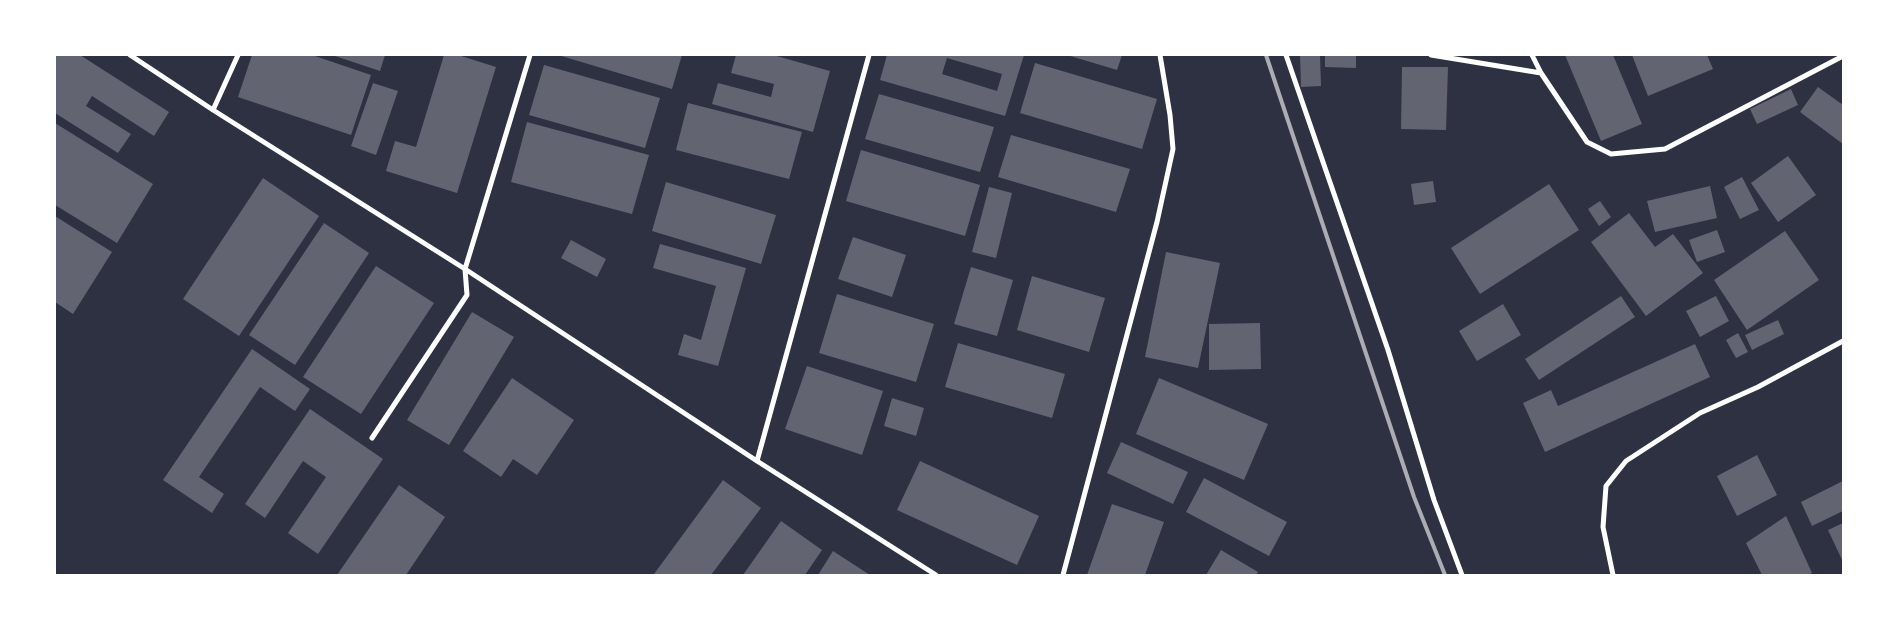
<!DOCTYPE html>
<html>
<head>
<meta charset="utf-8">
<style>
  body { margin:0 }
  #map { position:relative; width:1898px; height:630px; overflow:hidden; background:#2d3142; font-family:"Open Sans",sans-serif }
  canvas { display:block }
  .frame { position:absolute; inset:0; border:56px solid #fff; pointer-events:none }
</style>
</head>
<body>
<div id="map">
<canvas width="1898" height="630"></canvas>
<div class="frame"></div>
</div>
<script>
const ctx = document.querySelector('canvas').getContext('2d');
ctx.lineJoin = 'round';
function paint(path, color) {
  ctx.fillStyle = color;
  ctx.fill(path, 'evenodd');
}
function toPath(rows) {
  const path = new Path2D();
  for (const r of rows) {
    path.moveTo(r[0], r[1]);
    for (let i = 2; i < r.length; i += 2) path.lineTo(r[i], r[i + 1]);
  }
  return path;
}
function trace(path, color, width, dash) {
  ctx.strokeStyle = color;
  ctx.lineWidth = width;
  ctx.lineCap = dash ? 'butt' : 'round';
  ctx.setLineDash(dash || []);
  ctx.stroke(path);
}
paint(toPath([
  [55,55,80,55,169,112,154,136,92,96,86,106,131,134,118,153,55,113],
  [252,55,312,55,371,75,351,135,238,97],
  [332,55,385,55,380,71],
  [444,55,458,55,496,67,457,193,386,171,395,141,416,147],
  [558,55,682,55,672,89],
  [736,55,773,55,830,71,813,132,712,104,718,83,771,97,774,84,731,73],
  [887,55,1024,55,1005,116,880,80],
  [947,58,1002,74,997,91,942,74],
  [1067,55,1122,55,1117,70],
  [1300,55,1320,55,1321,86,1301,87],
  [1325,55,1356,55,1356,68,1325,67],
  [1565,55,1613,55,1642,124,1601,141],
  [1632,55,1707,55,1713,69,1648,96],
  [1035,63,1157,99,1142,149,1020,113],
  [544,65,660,98,645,148,529,115],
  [1402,67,1448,67,1446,130,1401,129],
  [373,83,398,91,376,155,351,146],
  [1818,87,1843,105,1843,144,1800,112],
  [1791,89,1798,105,1757,124,1750,109],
  [879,94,994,127,980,172,865,139],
  [688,103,802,132,789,179,676,150],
  [527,122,649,155,632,214,511,182],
  [55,123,153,184,117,243,55,205],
  [1011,135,1130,169,1116,212,998,177],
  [861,150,980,185,965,236,846,201],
  [1788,156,1816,195,1778,222,1751,183],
  [1742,177,1759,210,1740,219,1724,187],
  [263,178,319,216,239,336,183,299],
  [1433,181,1436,202,1414,205,1411,184],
  [666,182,776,215,761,264,652,231],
  [1549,184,1579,230,1480,294,1451,248],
  [1710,186,1717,218,1655,232,1647,201],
  [989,187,1012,193,996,258,972,252],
  [1600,201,1611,217,1599,226,1588,209],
  [1629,213,1655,247,1673,234,1703,273,1646,316,1591,242],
  [55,216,112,252,73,314,55,302],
  [324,223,369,253,295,365,249,335],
  [1717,230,1725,252,1697,262,1689,240],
  [1785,231,1819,280,1747,330,1714,280],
  [853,237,906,255,892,297,838,279],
  [571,240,606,259,597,277,561,258],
  [660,244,746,268,718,366,678,355,684,334,701,340,716,286,653,268],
  [1166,252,1220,263,1198,368,1145,357],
  [376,266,434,303,361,414,303,377],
  [971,267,1013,280,997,336,954,324],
  [1032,276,1105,298,1089,352,1017,330],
  [837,294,934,324,916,382,819,353],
  [1621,296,1635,317,1539,380,1525,359],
  [1716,296,1729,321,1700,337,1686,311],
  [1503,304,1521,335,1477,361,1459,331],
  [472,312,514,337,449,445,407,420],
  [1778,320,1784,334,1752,350,1745,335],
  [1260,323,1261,369,1209,370,1209,324],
  [1738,333,1748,352,1736,358,1726,340],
  [958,343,1065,374,1052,418,945,387],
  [1695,344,1710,377,1545,452,1523,403,1551,390,1558,406],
  [252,349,310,389,295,411,260,387,199,477,224,494,212,513,163,480],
  [807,366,883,391,862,455,785,429],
  [512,378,574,420,537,475,513,459,501,477,463,451],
  [1159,378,1268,424,1244,480,1136,434],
  [892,398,924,408,916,436,884,426],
  [310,409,383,459,318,554,288,533,326,477,303,461,265,518,245,504],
  [1121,442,1188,472,1173,504,1107,473],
  [1757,455,1777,495,1737,516,1717,476],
  [920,461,1039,516,1017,565,897,510],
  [1204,478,1287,522,1269,556,1186,512],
  [723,480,761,508,711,575,656,575,654,574],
  [1843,481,1843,511,1812,526,1801,502],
  [399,485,445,517,406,575,337,575],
  [1112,504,1164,522,1145,575,1087,575],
  [1786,516,1812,573,1808,575,1762,575,1746,543],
  [781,521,822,550,805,575,743,575],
  [1843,523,1843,562,1828,530],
  [1221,550,1258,572,1256,575,1206,575],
  [833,551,870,575,818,575]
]), '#626471');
trace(toPath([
  [130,55,213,110,465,269,757,461,936,575],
  [1286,55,1388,350,1434,500,1462,575],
  [1431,55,1541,73],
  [1532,55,1541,73,1587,142,1611,154,1665,149,1843,56],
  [213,110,238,55],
  [372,438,467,295,465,269,530,55],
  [757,461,869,55],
  [1063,575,1157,222,1173,149,1170,115,1160,55],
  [1613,575,1603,527,1606,486,1626,461,1700,413,1758,387,1843,341]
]), '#fff', 5);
trace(toPath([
  [1266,55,1414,497,1445,575]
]), '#abadb3', 4);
</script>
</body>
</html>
